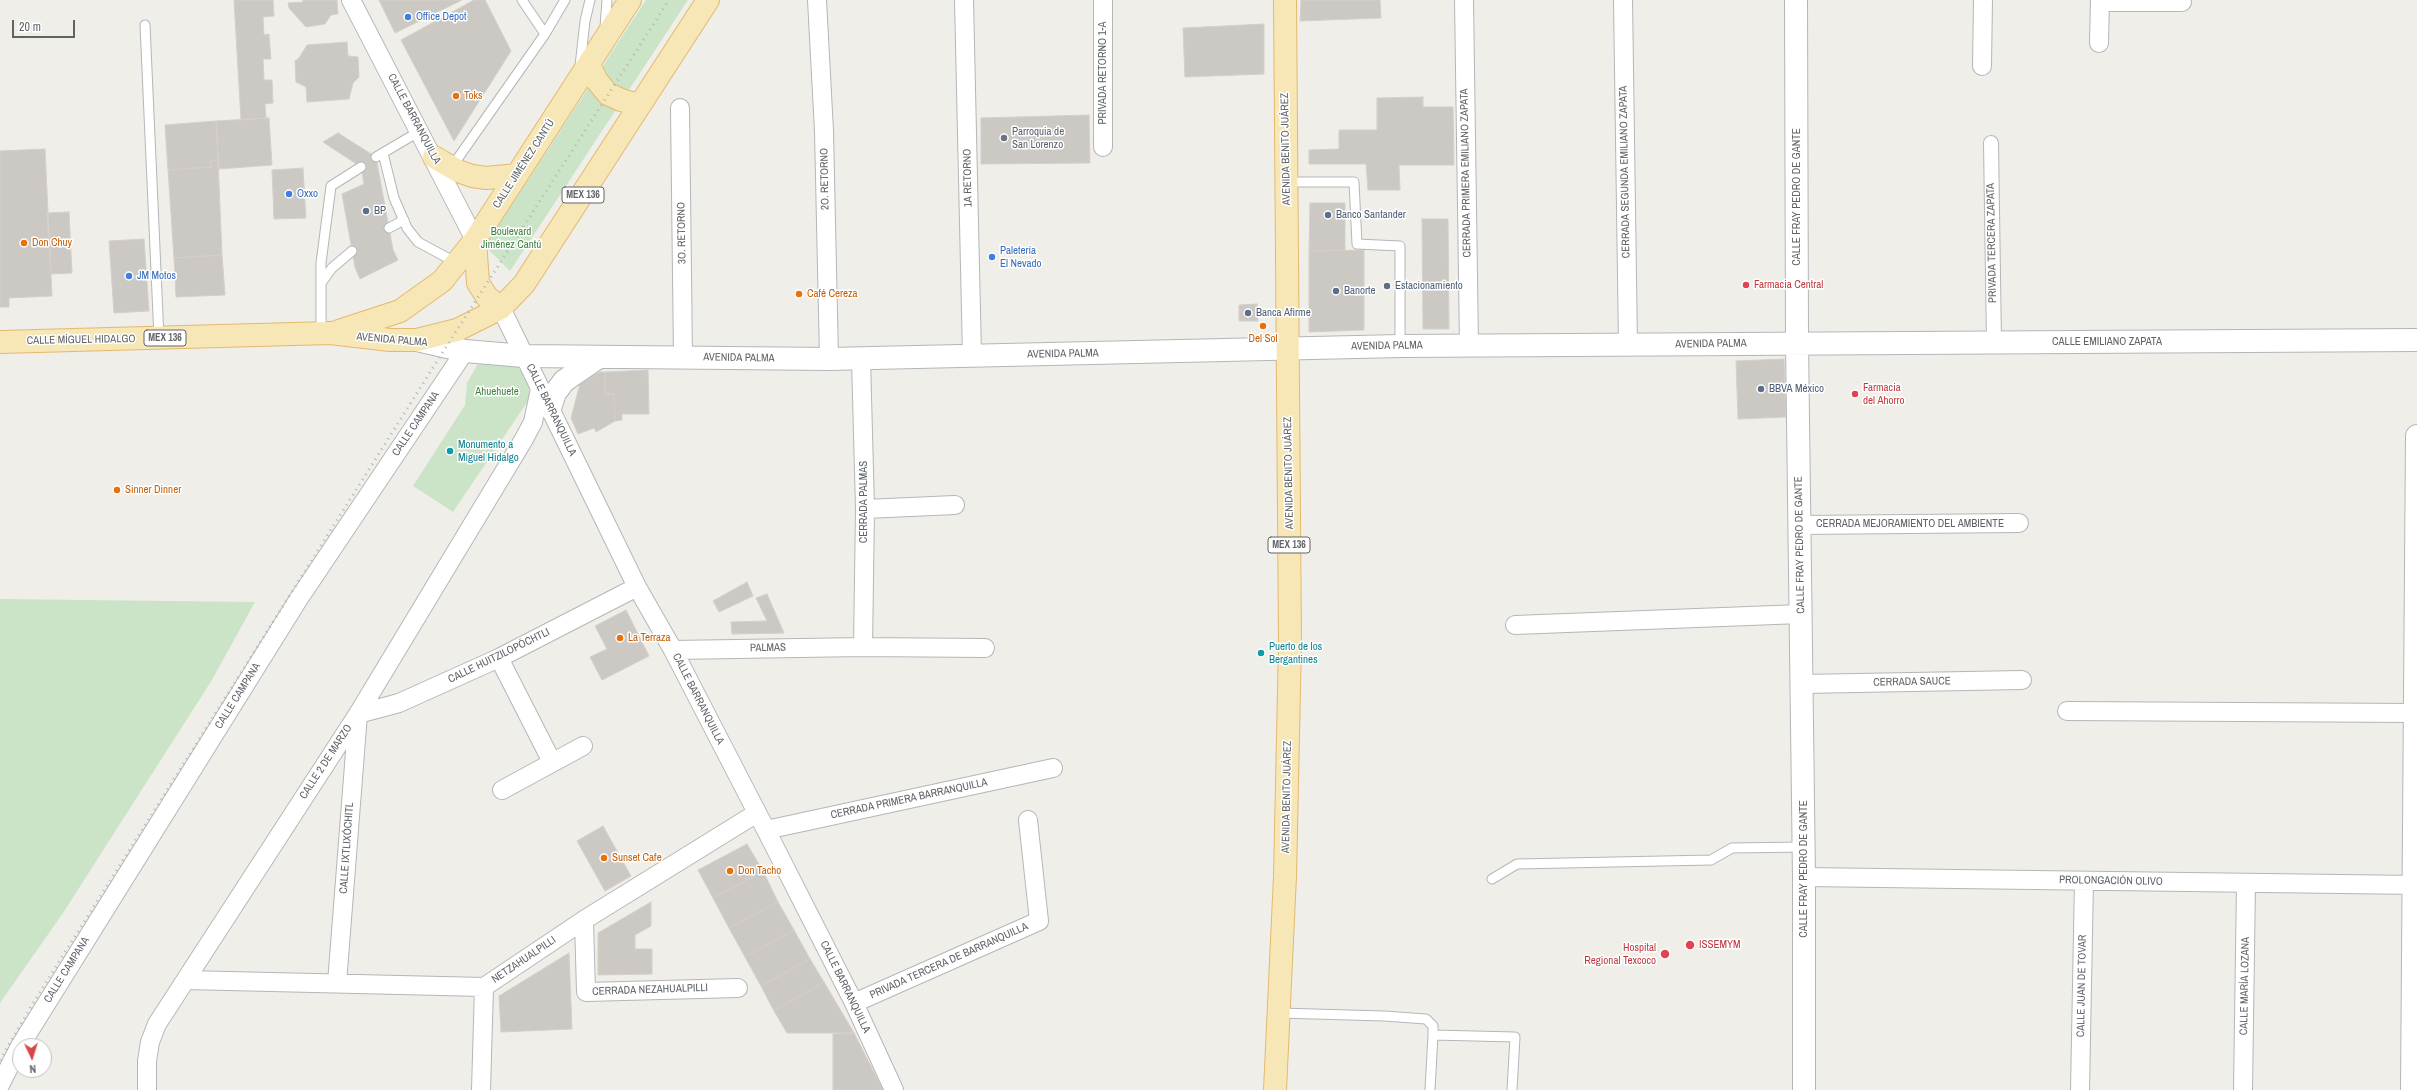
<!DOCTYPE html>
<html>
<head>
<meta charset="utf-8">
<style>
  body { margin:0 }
  #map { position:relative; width:2417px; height:1090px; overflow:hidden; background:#f0eee9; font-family:"Archivo Narrow",sans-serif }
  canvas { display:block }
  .north { position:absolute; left:12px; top:1038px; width:40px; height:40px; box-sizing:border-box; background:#fff; border:1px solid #bfc1c2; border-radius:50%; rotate:176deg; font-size:11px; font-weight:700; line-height:16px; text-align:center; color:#606467 }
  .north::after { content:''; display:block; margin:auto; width:14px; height:18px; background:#d84748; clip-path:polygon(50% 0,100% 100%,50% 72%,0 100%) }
  .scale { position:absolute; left:12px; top:20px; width:63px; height:18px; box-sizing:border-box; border:2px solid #606467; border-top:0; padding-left:5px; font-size:12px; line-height:14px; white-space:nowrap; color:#606467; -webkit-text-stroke:3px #fff; paint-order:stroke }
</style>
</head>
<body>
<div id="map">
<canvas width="2417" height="1090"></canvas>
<div class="north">N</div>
<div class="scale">20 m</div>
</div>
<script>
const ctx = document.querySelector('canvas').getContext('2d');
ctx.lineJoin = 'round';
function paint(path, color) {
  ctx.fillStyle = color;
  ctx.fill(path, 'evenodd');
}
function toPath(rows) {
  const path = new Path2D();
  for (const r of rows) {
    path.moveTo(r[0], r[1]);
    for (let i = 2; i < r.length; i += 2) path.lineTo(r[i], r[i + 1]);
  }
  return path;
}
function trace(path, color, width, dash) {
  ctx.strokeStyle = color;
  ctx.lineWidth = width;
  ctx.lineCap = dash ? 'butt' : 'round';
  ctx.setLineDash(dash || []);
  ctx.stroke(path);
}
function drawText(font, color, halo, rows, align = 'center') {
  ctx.font = font + ' "Archivo Narrow",sans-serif';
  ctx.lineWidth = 3;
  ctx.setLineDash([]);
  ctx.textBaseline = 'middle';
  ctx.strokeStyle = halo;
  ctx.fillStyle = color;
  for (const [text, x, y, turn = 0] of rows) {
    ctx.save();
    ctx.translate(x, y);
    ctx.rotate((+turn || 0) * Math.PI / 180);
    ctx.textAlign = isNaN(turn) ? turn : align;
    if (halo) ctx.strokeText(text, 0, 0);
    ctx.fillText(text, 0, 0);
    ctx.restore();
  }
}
paint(toPath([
  [646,0,688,0,510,271,485,246],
  [500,359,517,366,528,381,530,398,453,512,413,486,465,405,467,383,477,365],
  [0,599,255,602,212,680,63,913,0,1003]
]), '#cbe4c8');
const building = toPath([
  [234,0,273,0,274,16,263,17,264,35,269,34,271,59,263,59,264,80,272,80,273,103,265,104,266,118,241,120,234,0],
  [303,0,337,0,338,14,331,15,325,24,306,27,289,8,288,3,303,2,303,0],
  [379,0,462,0,395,33,379,0],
  [474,0,485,0,511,51,454,141,401,40,474,0],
  [1301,0,1380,0,1381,18,1300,21,1301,0],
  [1264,24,1264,74,1185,77,1183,28,1264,24],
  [347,42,348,56,358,57,359,77,353,83,349,99,307,102,306,87,296,82,295,61,299,58,307,45,347,42],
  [1423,97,1423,107,1453,107,1454,165,1399,165,1400,190,1368,190,1366,164,1309,164,1309,150,1339,149,1339,130,1377,130,1377,98,1423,97],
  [1089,115,1090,163,981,164,981,118,1089,115],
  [269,118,272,165,219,169,216,121,269,118],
  [216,121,218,160,211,161,211,167,168,170,165,125,216,121],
  [338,133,376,157,393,250,398,260,360,279,355,267,342,194,364,184,361,167,323,142,338,133],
  [45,149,52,296,9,298,9,307,0,307,0,151,45,149],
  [218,160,222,255,174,258,168,170,211,167,211,161,218,160],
  [303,168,306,218,274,219,272,170,303,168],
  [1310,203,1345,203,1345,250,1309,251,1310,203],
  [69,212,72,273,51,274,47,213,69,212],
  [1422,219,1448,219,1449,329,1423,329,1422,219],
  [144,239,149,311,114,313,109,241,144,239],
  [1364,250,1364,330,1309,332,1309,251,1364,250],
  [222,255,225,295,176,297,174,258,222,255],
  [1257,304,1258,321,1239,321,1239,305,1257,304],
  [1784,359,1786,417,1738,419,1736,361,1784,359],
  [648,370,649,414,622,414,622,420,615,421,614,394,605,394,605,372,648,370],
  [600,372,605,372,605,394,614,394,615,421,596,432,594,428,578,434,571,418,580,384,600,372],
  [747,582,753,596,719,612,713,601,747,582],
  [767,594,784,633,732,634,731,622,767,621,756,598,767,594],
  [626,610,649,656,602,680,590,657,607,649,595,626,626,610],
  [603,826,631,876,605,891,577,841,603,826],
  [747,844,763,871,713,898,698,870,747,844],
  [763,871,778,902,729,928,713,898,763,871],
  [651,902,651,926,635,935,635,949,652,949,652,974,598,975,598,933,651,902],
  [778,902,794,930,745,957,729,928,778,902],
  [794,930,810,959,761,986,745,957,794,930],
  [569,953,572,1029,501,1032,499,996,569,953],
  [810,959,824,982,774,1011,761,986,810,959],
  [824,982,854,1033,787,1033,774,1011,824,982],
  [854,1033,883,1090,833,1090,833,1034,854,1033]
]);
paint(building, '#ccc9c5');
trace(building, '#d4cfc8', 1);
const service = toPath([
  [522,0,545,34,565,0],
  [145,25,159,338],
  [605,28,607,0],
  [580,66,585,21,590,0],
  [383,153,394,198,407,228,418,242,457,263],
  [376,157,420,131],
  [451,168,545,34],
  [1286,182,1354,182,1357,244,1400,246,1400,346],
  [389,228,404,220],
  [321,283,332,268,352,251],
  [321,334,321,263,331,186,361,167],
  [1492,879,1517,864,1711,860,1732,848,1804,847],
  [1279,1013,1384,1016,1426,1019,1433,1026,1433,1035,1430,1090],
  [1433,1035,1515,1037,1512,1090]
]);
const pedestrian = toPath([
  [1991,143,1994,342]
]);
const minor = toPath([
  [351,0,475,240],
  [817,0,824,131,829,359],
  [964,0,972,356],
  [1464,0,1469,345],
  [1623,0,1628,345],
  [2100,2,2182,2],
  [2099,43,2100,0],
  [1982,66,1983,0],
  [680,108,683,357],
  [1103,147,1103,0],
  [501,308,637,587,673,650,766,830,854,1003,894,1090],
  [861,358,865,509,863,647],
  [865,509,955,505],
  [1800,525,2019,523],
  [1515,625,1801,614],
  [673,650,863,647,985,648],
  [499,658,552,762],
  [1802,684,2022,680],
  [2067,711,2414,713],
  [502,790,583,746],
  [766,830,1053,768],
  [1804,877,2417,885],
  [584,920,586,992,738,988],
  [186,980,484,987,584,920,757,813],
  [337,983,358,714,399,703,499,658,637,587],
  [854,1003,1039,921,1028,820],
  [20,1046,298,600,465,351],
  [0,1085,20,1046],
  [147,1090,147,1061,150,1042,157,1024,358,714,524,439,533,422,540,389],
  [481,1090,484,987],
  [2080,1090,2084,881],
  [2243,1090,2246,883]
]);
const tertiary = toPath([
  [2412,1090,2417,436]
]);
const secondary = toPath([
  [1796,0,1797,343,1804,877,1804,1090],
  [417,340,465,351,524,356,829,359,1400,346,2417,340],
  [550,408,555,393,564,381,599,357]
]);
const primary = toPath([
  [589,65,597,81,608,94,621,100,639,105],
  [434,157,458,171,472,176,486,178,517,175],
  [475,240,478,283,487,297,501,308],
  [339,331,400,311,442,281,475,240,630,0],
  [0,342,330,333,390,340,417,340,457,330,501,308,524,284,708,0],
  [1275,1090,1285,876,1290,643,1285,0]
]);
trace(service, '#b4b6b9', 11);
trace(pedestrian, '#b4b6b9', 16);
trace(minor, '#b4b6b9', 20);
trace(tertiary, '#b4b6b9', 24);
trace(secondary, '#b3b6b9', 24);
trace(primary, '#e3b96e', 24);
trace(service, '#fff', 9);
trace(pedestrian, '#fff', 14);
trace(minor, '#fff', 18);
trace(tertiary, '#fff', 22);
trace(secondary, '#fff', 22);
trace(primary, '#f7e7b7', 22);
trace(toPath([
  [0,1060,35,1000,446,347,669,0]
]), '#b4b5b5', 3, [1, 5]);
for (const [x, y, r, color] of [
  [408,17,4,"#3f7fe0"],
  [456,96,4,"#e8710a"],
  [1004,138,4,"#6b7280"],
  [289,194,4,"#3f7fe0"],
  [366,211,4,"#5c6f8a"],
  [1328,215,4,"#5c6f8a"],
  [24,243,4,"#e8710a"],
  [992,257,4,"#3f7fe0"],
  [129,276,4,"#3f7fe0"],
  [1746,285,4,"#e0444e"],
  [1387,286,4,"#5c6f8a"],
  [1336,291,4,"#5c6f8a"],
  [799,294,4,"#e8710a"],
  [1248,313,4,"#5c6f8a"],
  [1263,326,4,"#e8710a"],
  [1761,389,4,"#5c6f8a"],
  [1855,394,4,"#e0444e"],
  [450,451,4,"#0f9aa8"],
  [117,490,4,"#e8710a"],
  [620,638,4,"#e8710a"],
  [1261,653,4,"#0f9aa8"],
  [604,858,4,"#e8710a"],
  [730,871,4,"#e8710a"],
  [1690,945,5,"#e0444e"],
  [1665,954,5,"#e0444e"]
]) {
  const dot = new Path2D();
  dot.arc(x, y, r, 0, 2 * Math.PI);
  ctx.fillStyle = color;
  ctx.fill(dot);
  trace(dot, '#fff', 1.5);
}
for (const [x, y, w] of [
  [583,195,42],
  [165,338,42],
  [1289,545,42]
]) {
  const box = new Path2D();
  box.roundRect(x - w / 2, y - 8, w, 16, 3);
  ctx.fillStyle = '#fff';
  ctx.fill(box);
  trace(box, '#606467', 1);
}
drawText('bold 10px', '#606467', null, [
  ["MEX 136",583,195],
  ["MEX 136",165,338],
  ["MEX 136",1289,545]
]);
drawText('11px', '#366cbe', '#fff', [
  ["Office Depot",416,17],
  ["Oxxo",297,194],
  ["Paletería",1000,251],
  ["El Nevado",1000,264],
  ["JM Motos",137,276]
], 'left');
drawText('11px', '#606467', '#fff', [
  ["PRIVADA RETORNO 1-A",1103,73,-90],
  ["CALLE BARRANQUILLA",414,119,62],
  ["AVENIDA BENITO JUÁREZ",1286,149,-91],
  ["CALLE JIMÉNEZ CANTÚ",524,164,-57],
  ["CERRADA SEGUNDA EMILIANO ZAPATA",1625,172,-91],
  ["CERRADA PRIMERA EMILIANO ZAPATA",1466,173,-91],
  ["1A RETORNO",968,178,-91],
  ["2O. RETORNO",825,179,-91],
  ["CALLE FRAY PEDRO DE GANTE",1797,197,-90],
  ["3O. RETORNO",682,233,-91],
  ["PRIVADA TERCERA ZAPATA",1992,243,-91],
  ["CALLE MÍGUEL HIDALGO",81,340,-1],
  ["AVENIDA PALMA",392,340,5],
  ["CALLE EMILIANO ZAPATA",2107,342],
  ["AVENIDA PALMA",1711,344,-1],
  ["AVENIDA PALMA",1387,346,-1],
  ["AVENIDA PALMA",1063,354,-1],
  ["AVENIDA PALMA",739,358,1],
  ["CALLE BARRANQUILLA",551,410,64],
  ["CALLE CAMPANA",416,424,-56],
  ["AVENIDA BENITO JUÁREZ",1289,473,-91],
  ["CERRADA PALMAS",864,502,-90],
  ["CERRADA MEJORAMIENTO DEL AMBIENTE",1910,524],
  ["CALLE FRAY PEDRO DE GANTE",1800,545,-91],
  ["PALMAS",768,648,-1],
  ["CALLE HUITZILOPÓCHTLI",499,656,-26],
  ["CERRADA SAUCE",1912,682,-1],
  ["CALLE CAMPANA",238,696,-58],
  ["CALLE BARRANQUILLA",698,699,63],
  ["CALLE 2 DE MARZO",326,762,-57],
  ["AVENIDA BENITO JUÁREZ",1287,797,-89],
  ["CERRADA PRIMERA BARRANQUILLA",909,799,-12],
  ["CALLE IXTLIXÓCHITL",347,848,-86],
  ["CALLE FRAY PEDRO DE GANTE",1804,869,-90],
  ["PROLONGACIÓN OLIVO",2111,881,1],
  ["NETZAHUALPILLI",524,960,-34],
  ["PRIVADA TERCERA DE BARRANQUILLA",949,961,-24],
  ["CALLE CAMPANA",67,970,-58],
  ["CALLE JUAN DE TOVAR",2082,986,-89],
  ["CALLE MARÍA LOZANA",2245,986,-89],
  ["CALLE BARRANQUILLA",845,987,64],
  ["CERRADA NEZAHUALPILLI",650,990,-2]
]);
drawText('11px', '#c56008', '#fff', [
  ["Toks",464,96],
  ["Don Chuy",32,243],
  ["Café Cereza",807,294],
  ["Del Sol",1263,339,"center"],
  ["Sinner Dinner",125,490],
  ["La Terraza",628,638],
  ["Sunset Cafe",612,858],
  ["Don Tacho",738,871]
], 'left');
drawText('11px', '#5b616d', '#fff', [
  ["Parroquia de",1012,132],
  ["San Lorenzo",1012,145]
], 'left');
drawText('11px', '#4e5e75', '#fff', [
  ["BP",374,211],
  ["Banco Santander",1336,215],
  ["Estacionamiento",1395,286],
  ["Banorte",1344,291],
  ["Banca Afirme",1256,313],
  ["BBVA México",1769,389]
], 'left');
drawText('11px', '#407f3f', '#fff', [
  ["Boulevard",511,232],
  ["Jiménez Cantú",511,245],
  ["Ahuehuete",497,392]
]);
drawText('11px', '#be3a42', '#fff', [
  ["Farmacia Central",1754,285],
  ["Farmacia",1863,388],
  ["del Ahorro",1863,401],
  ["ISSEMYM",1699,945],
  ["Hospital",1656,948,"right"],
  ["Regional Texcoco",1656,961,"right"]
], 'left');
drawText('11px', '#0d838f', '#fff', [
  ["Monumento a",458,445],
  ["Miguel Hidalgo",458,458],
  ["Puerto de los",1269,647],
  ["Bergantines",1269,660]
], 'left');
</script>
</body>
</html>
